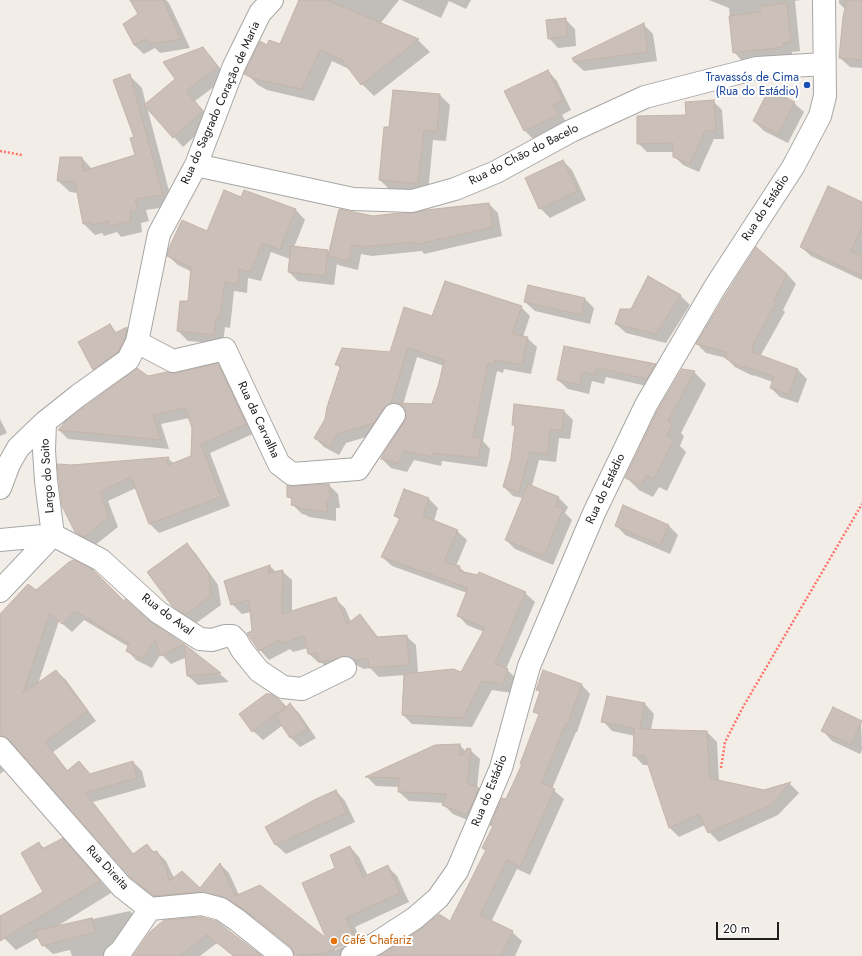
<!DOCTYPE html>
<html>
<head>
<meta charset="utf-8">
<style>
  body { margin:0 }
  #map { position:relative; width:862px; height:956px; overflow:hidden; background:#f2ede6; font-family:Jost,sans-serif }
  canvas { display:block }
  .scale { position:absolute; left:716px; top:922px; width:63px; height:18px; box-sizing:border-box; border:2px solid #202020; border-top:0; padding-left:5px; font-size:12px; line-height:14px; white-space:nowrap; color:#202020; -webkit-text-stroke:3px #fff; paint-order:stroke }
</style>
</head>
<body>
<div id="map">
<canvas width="862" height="956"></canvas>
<div class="scale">20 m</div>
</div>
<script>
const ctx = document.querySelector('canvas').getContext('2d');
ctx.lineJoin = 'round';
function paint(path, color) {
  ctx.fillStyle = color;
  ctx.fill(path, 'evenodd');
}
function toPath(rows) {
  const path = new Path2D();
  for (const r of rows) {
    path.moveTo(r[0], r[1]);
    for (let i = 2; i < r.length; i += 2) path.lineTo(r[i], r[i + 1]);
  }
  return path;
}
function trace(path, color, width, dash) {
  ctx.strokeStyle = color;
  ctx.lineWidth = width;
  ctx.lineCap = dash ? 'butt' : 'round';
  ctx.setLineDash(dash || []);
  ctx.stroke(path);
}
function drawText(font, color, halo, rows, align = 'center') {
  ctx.font = font + ' Jost,sans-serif';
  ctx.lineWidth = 4;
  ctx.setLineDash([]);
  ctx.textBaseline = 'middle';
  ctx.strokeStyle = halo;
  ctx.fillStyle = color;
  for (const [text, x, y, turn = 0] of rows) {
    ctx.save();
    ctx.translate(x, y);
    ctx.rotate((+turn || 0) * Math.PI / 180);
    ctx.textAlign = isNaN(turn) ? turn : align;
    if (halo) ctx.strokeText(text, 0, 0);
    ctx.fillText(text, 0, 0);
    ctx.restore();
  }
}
paint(toPath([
  [149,0,166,0,169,3,190,48,160,53,155,48,144,54,134,45,140,14],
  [300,0,399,0,380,24,418,40,430,52,374,96,362,84,351,70,332,61,314,101,267,90,258,85,246,73,268,46,280,45],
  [401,0,471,0,466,9,449,1,441,18],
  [709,0,801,0,795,1,800,51,792,52,792,56,743,62,734,52,729,8],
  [839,0,862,0,862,68,850,67,840,58,846,10,839,3],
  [565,19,575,29,576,46,558,48,549,38],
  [644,25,653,34,657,61,584,71,574,62],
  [202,48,212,58,227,77,195,101,212,121,183,147,147,107,173,206,146,210,149,221,141,223,142,232,121,237,117,232,104,236,102,233,95,235,84,224,78,193,70,192,58,181,82,158,92,169,137,155,131,77,142,88,146,105,176,79],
  [548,71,557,81,571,110,562,115,567,124,534,140,525,131],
  [394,91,440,95,450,105,446,141,433,140,428,193,389,189,380,180,390,128],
  [713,101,722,110,724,139,714,139,699,172,683,165,674,156,674,152,647,152,638,143],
  [794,103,804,112,788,143,764,131,754,121],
  [563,161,572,170,586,200,550,218,540,208],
  [244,191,296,210,305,220,294,247,327,251,330,253,373,217,412,214,489,204,498,213,502,236,424,254,422,251,372,256,361,254,358,270,338,265,337,263,334,285,298,281,289,272,290,259,271,252,261,281,248,278,247,293,234,291,230,328,225,327,223,344,188,341,178,331,188,303,192,272,178,265,168,256,208,232,241,198],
  [862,203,862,280,811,256,801,247],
  [787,274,796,284,783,310,785,312,761,355,763,357,798,370,807,379,798,403,780,397,771,388,773,382,753,375,753,376,735,367,726,358,706,353,697,344],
  [680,295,690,305,666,343,626,333,616,324,631,310],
  [585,299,594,308,590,324,535,311,525,302],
  [521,307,530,316,523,337,527,338,537,347,531,374,504,369,503,373,497,371,483,441,490,449,487,467,442,461,441,466,414,460,407,472,391,468,382,459,405,422,407,416,406,411,402,407,400,412,383,432,346,443,339,455,324,447,315,438,326,419,341,369,337,365,343,349,391,353,433,317],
  [417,357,444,366,433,405,403,405],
  [110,325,117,333,127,328,136,337,103,379,94,369],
  [565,347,655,365,665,374,656,388,606,377,604,384,592,381,589,394,568,389,558,380],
  [218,365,227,374,255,433,210,453,230,506,159,533,150,524,136,488,108,501,118,527,94,546,86,542,76,532,71,466,168,458,174,464,192,456,193,428,189,418,161,424,169,449,68,439,59,430,147,377,176,374],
  [694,372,706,384,681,433,684,436,680,446,686,452,667,491,659,487,653,497,639,490,626,477],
  [564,411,573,420,570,439,559,438,556,462,539,460,532,486,558,497,568,507,565,513,572,520,553,565,515,549,506,540,523,498,513,496,504,487,512,458,516,428,513,425],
  [0,419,7,433,0,436],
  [329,485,338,494,340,508,336,508,336,521,309,517,306,515,302,514,292,504,293,501,288,496],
  [405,490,429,499,438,508,434,521,457,531,467,540,456,566,459,567,466,573,525,593,535,602,506,669,517,679,512,693,492,690,472,727,412,724,403,715,405,675,379,677,370,668,364,669,356,665,342,670,329,670,322,663,319,663,309,654,308,648,293,652,290,649,269,660,260,650,253,632,251,612,242,614,232,604,225,581,270,566,276,572,282,571,292,580,292,613,335,599,345,608,351,622,360,615,379,638,406,636,416,645,418,673,461,673,484,632,467,625,458,615,467,593,392,566,382,557,400,520,395,516],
  [616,525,668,525,678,535,670,554,625,535],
  [187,544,196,554,218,585,221,605,195,624,183,615,173,605],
  [36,592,125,603,149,622,183,645,220,674,229,682,198,685,188,676,187,657,171,664,161,654,152,668,136,660,127,650,129,647,84,620,72,632,59,621,38,684,56,671,66,680,96,721,53,752,68,771,79,762,91,775,133,762,142,771,146,787,93,802,134,855,147,845,155,853,157,852,166,861,174,878,201,889,220,864,229,873,239,895,329,942,337,869,350,847,359,857,368,876,387,866,397,876,409,902,355,927,359,937,335,948,335,950,360,939,364,949,348,956,297,956,294,950,255,919,235,906,164,905,141,887,15,745,7,745,0,749,0,616],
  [196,891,205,891,208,894],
  [581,684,590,694,577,732,576,732,552,789,564,799,530,875,517,869,491,922,512,932,522,941,515,956,381,956,451,923,487,852,483,848,494,827,491,825,506,800,522,765,521,763,539,716,535,711,541,693,538,689],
  [608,697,645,704,654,714,651,730,707,732,717,742,719,781,764,791,790,784,799,793,778,815,719,842,709,832,705,825,679,837,670,828,649,765,643,765,634,755,635,736,612,731,603,721],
  [279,699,287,707,290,704,299,713,316,738,300,747,291,738,283,725,263,740,253,731],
  [861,721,862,750,860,754,832,741,823,731],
  [460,745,466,752,470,750,480,759,477,788,488,798,477,824,453,814,444,805,444,803,409,801,399,792,400,787,376,786,367,777],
  [0,766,4,771,0,774],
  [336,791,345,801,355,822,286,854,276,845,267,827],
  [39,843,45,849,74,851,111,893,56,927,130,911,139,920,116,956,72,956,70,950,53,954,43,945,39,937,16,950,4,938,0,927,0,917,44,892],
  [201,918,260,956,233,956,217,943,200,956,134,956]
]), '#0003');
const building = toPath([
  [130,0,163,0,181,39,150,44,146,39,134,45,123,24,138,14,130,0],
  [299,0,327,0,419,39,361,85,342,60,320,50,302,89,254,79,244,74,260,41,267,45,269,40,280,44,299,0],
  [847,0,862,0,862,60,839,58,843,17,847,0],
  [787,3,791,42,783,43,783,47,733,53,729,16,760,12,760,6,787,3],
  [566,18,567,36,548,39,546,20,566,18],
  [644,23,648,52,574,62,572,58,644,23],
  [203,47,218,67,186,91,203,111,173,138,144,105,175,79,163,62,203,47],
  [548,70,563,100,553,105,558,115,524,131,504,91,548,70],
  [130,74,163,195,135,199,138,210,130,212,131,221,109,226,108,221,92,225,92,222,83,224,75,182,57,181,60,157,82,157,83,171,135,155,130,138,134,137,113,80,130,74],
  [769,89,795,102,778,134,753,121,769,89],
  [393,90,440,94,437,132,424,130,418,184,379,180,384,127,389,127,393,90],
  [714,100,716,131,705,131,690,164,673,157,673,143,637,144,637,116,686,115,685,102,714,100],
  [563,160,578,191,539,209,525,178,563,160],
  [828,186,862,202,862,227,851,251,862,256,862,276,800,247,828,186],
  [224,190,241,197,244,190,296,209,280,250,262,243,251,272,239,269,238,284,225,282,220,318,216,318,214,335,177,331,180,301,188,301,191,267,167,256,169,248,182,220,207,231,224,190],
  [489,203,493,227,414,245,414,242,361,247,352,245,348,261,328,256,339,209,373,216,400,213,412,213,426,210,489,203],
  [291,246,328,250,325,276,288,272,291,246],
  [756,247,787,274,774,301,777,302,752,346,754,347,752,352,798,369,789,395,770,388,774,377,744,366,743,368,725,358,726,352,696,344,726,294,756,247],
  [648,276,681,295,656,334,615,324,620,309,631,309,648,276],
  [445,281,522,306,512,334,528,337,522,365,495,360,494,364,488,363,473,437,482,438,478,458,433,453,432,457,405,451,398,463,381,459,382,456,404,422,406,416,405,409,401,405,397,403,432,404,439,383,444,360,408,348,391,403,384,408,374,423,337,434,330,447,314,438,325,419,327,407,341,365,335,365,342,348,390,352,404,307,432,316,445,281],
  [528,285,585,298,581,315,524,302,528,285],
  [110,324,115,333,127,327,125,338,118,352,93,370,78,342,110,324],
  [564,346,599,353,656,364,647,379,597,368,595,375,582,372,580,385,557,380,564,346],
  [218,363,246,424,201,444,221,497,149,524,131,477,100,492,109,517,84,537,75,532,62,506,57,464,71,465,169,457,169,458,167,460,168,465,191,456,192,428,185,408,153,415,161,440,58,430,65,422,87,405,137,368,148,376,167,372,176,373,218,363],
  [682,369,695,371,668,421,673,423,667,435,674,439,654,479,646,475,641,485,625,478,657,411,682,369],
  [514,404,564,410,562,431,550,429,548,454,530,452,519,492,503,487,511,458,515,425,512,425,514,404],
  [329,484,331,499,327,499,327,512,298,508,298,506,291,505,292,498,287,497,287,485,293,486,329,484],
  [528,484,559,497,555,506,563,509,544,556,505,540,528,484],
  [404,489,429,498,423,516,458,530,444,562,460,566,459,571,478,575,479,572,526,592,495,664,508,669,503,684,482,681,463,718,402,715,404,674,453,669,461,672,485,628,457,616,468,588,381,557,400,518,394,516,404,489],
  [623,505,669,525,660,545,615,526,623,505],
  [187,543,209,574,211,596,185,615,172,606,147,572,187,543],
  [74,560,92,569,124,601,125,599,150,621,184,644,161,656,155,640,142,659,126,651,129,644,75,611,62,624,50,613,23,693,56,670,88,711,45,742,67,771,79,761,90,774,133,761,137,778,85,793,133,854,147,844,153,852,157,851,167,871,169,881,182,871,200,888,220,863,235,896,260,885,326,938,302,883,335,868,330,855,350,846,363,877,388,865,400,893,346,918,356,940,322,954,294,955,293,951,290,946,245,910,224,897,201,892,154,896,131,878,9,740,4,736,0,736,0,614,28,584,36,590,69,562,74,560],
  [270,565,268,573,283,570,282,614,336,597,347,624,360,614,377,637,407,635,409,665,369,668,368,659,354,660,345,656,332,660,319,661,317,653,308,654,304,636,283,643,280,640,259,651,247,633,252,631,249,600,231,605,224,581,270,565],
  [184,644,221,673,187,676,184,644],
  [543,670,582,684,568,724,566,723,542,783,555,789,520,867,507,860,480,915,513,931,501,956,379,956,422,928,439,914,450,921,486,850,482,848,493,826,490,825,502,798,506,799,522,764,520,764,539,714,533,712,540,691,536,690,543,670],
  [266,694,271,694,279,699,285,707,252,732,239,714,266,694],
  [607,696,645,703,640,729,707,731,710,780,713,779,764,790,791,782,769,806,708,833,699,814,669,828,645,756,633,756,634,728,601,722,607,696],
  [290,703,308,729,290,738,276,717,290,703],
  [833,707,862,721,851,745,821,731,833,707],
  [460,744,459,755,463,755,467,748,471,749,467,783,479,788,467,815,442,805,447,794,398,792,399,778,365,777,435,745,460,744],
  [336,790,346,813,275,845,265,827,314,800,336,790],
  [63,838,100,881,0,941,0,916,43,892,21,853,39,842,42,849,63,838],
  [201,917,216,921,262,956,234,956,207,935,180,956,133,956,150,932,164,920,201,917],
  [92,918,96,932,42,946,34,931,92,918]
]);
paint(building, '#cabfb9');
trace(building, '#c5b3a7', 1);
const street = toPath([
  [196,165,353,199,412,201,455,189,496,172,571,131,645,97,757,68,824,64],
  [137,342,173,361,225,349,279,464,292,474,358,469,394,415],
  [45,422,79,395,128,360,137,342,159,234,196,165,234,66,260,13,272,0],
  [0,488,9,464,18,448,45,422,44,450,46,481,53,535,0,591],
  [0,540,53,535,101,560,158,612,200,639,212,640,225,636,232,636,237,641,242,650,259,671,283,687,302,689,345,668],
  [0,748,122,887,150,909,202,904,221,909,237,920,282,956],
  [115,956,121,951,150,909],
  [352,956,375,944,415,918,438,898,457,871,501,768,529,666,594,513,646,405,715,287,793,167,820,116,825,96,824,0]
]);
trace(street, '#a7a7a7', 24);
trace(toPath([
  [0,151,22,155],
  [721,768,725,742,743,707,862,504]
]), '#ff736a', 2.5, [2, 2]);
trace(street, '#fff', 22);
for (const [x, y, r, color] of [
  [807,85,4,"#1a4fb4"],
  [334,941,4,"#e8710a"]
]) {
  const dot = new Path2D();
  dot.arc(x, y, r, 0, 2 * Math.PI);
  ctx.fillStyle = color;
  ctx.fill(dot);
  trace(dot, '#fff', 1.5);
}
drawText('12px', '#164399', '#fff', [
  ["Travassós de Cima",799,78],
  ["(Rua do Estádio)",799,92]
], 'right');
drawText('12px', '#202020', '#fff', [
  ["Rua do Sagrado Coração de Maria",221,103,-66],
  ["Rua do Chão do Bacelo",524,155,-27],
  ["Rua do Estádio",766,208,-57],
  ["Rua da Carvalha",258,420,65],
  ["Largo do Soito",48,476,-94],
  ["Rua do Estádio",606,489,-65],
  ["Rua do Aval",167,615,37],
  ["Rua do Estádio",490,791,-68],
  ["Rua Direita",107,868,47]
]);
drawText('12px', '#c56008', '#fff', [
  ["Café Chafariz",342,941]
], 'left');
</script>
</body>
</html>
